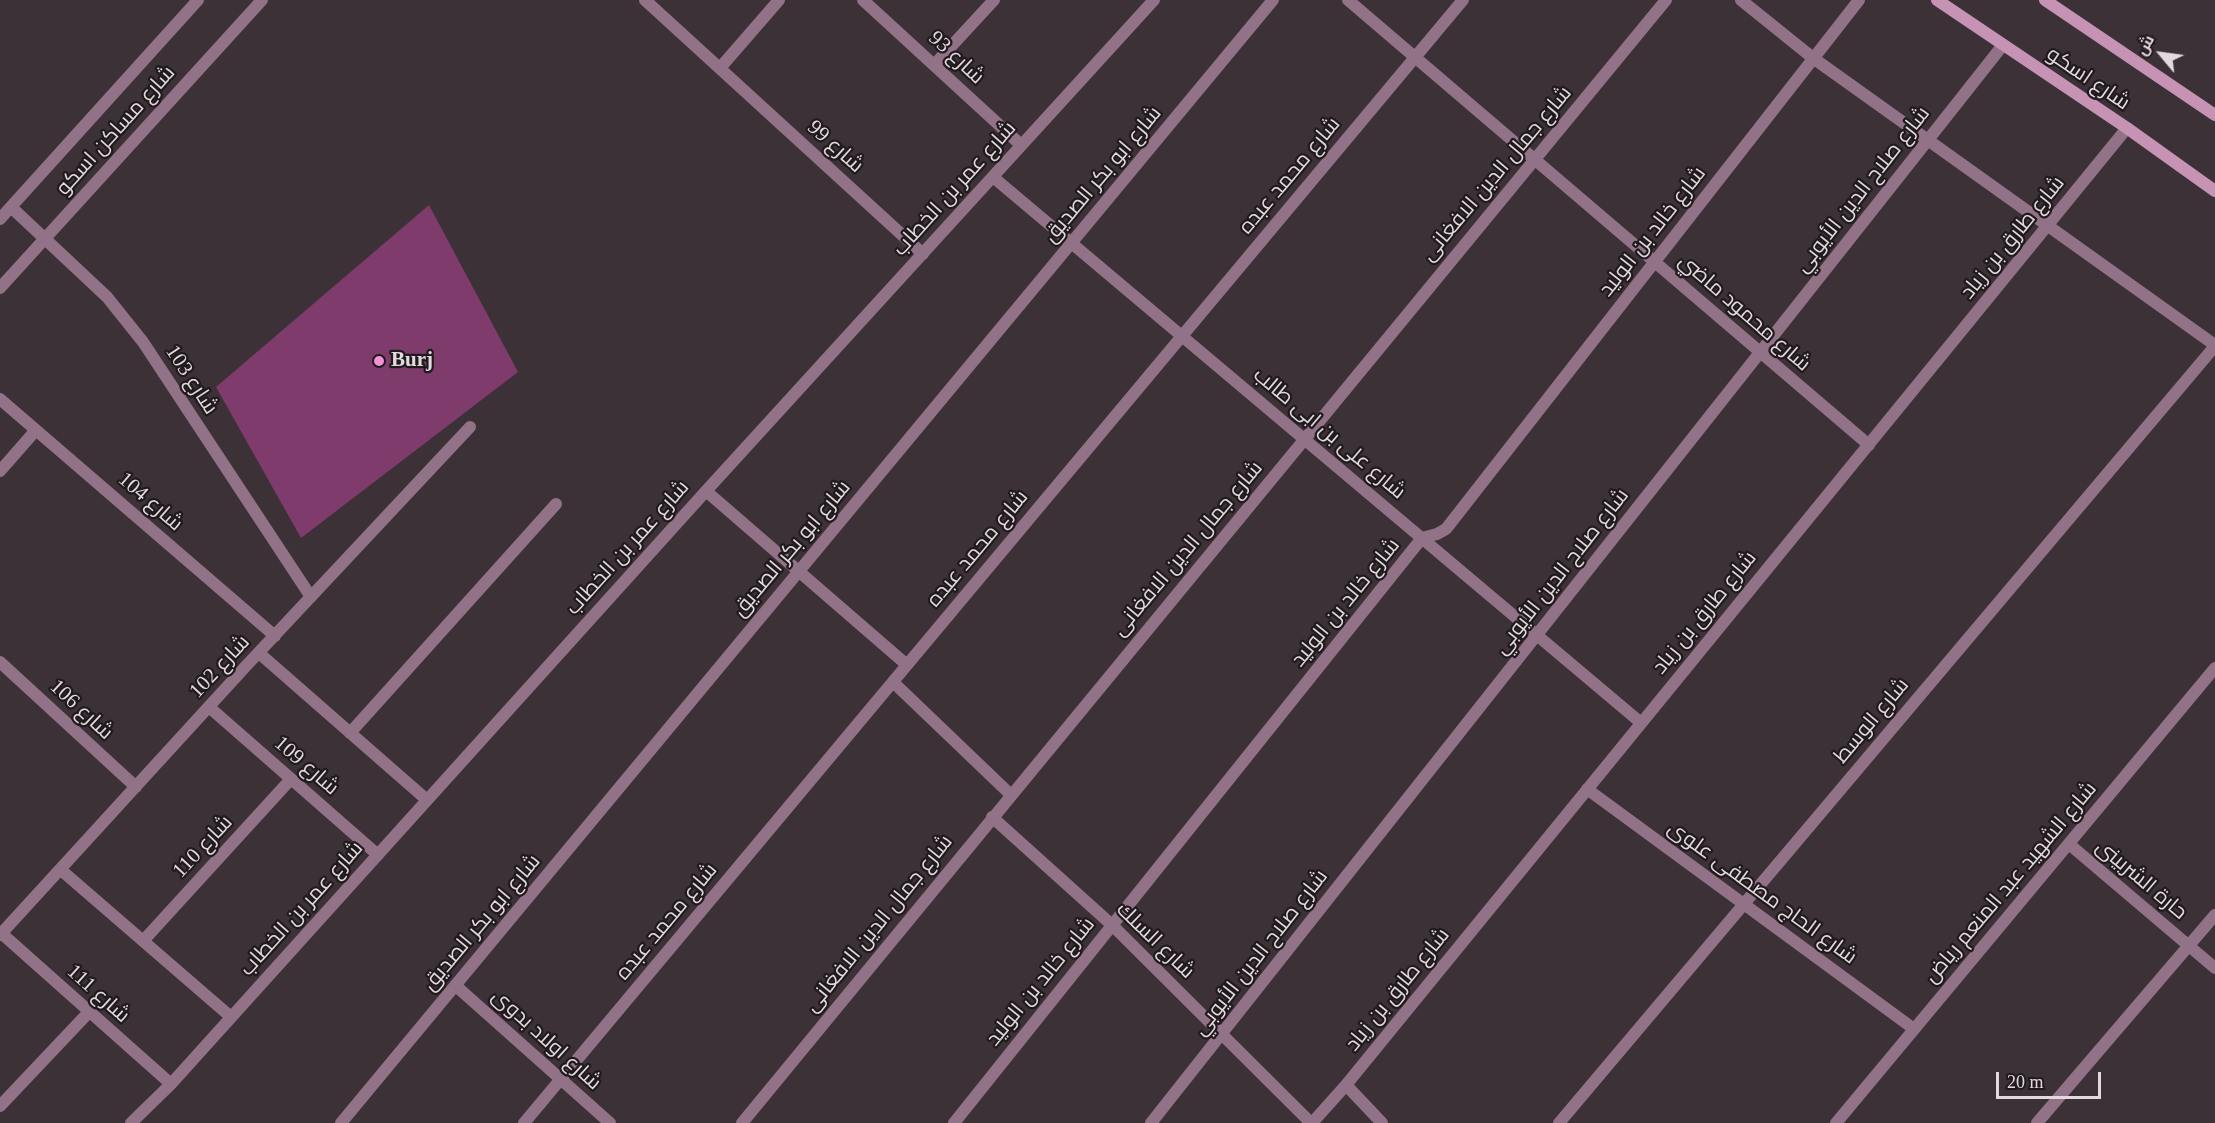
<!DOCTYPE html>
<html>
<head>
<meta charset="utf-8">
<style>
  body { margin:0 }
  #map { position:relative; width:2215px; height:1123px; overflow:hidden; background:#3d3138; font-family:"Times New Roman",Cairo,serif }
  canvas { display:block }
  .north { position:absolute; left:2131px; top:24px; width:60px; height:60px; -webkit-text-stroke:4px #201a1e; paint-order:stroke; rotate:299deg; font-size:16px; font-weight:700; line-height:24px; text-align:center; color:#e2dadf }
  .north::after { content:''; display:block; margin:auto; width:21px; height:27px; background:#e2dadf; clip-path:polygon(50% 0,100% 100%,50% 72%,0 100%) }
  .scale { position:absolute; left:1996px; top:1072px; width:105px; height:27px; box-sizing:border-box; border:3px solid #e2dadf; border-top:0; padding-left:8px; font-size:18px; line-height:21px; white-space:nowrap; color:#e2dadf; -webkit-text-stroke:4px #201a1e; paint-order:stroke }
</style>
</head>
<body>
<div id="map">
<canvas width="2215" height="1123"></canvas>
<div class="north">ش</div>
<div class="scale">20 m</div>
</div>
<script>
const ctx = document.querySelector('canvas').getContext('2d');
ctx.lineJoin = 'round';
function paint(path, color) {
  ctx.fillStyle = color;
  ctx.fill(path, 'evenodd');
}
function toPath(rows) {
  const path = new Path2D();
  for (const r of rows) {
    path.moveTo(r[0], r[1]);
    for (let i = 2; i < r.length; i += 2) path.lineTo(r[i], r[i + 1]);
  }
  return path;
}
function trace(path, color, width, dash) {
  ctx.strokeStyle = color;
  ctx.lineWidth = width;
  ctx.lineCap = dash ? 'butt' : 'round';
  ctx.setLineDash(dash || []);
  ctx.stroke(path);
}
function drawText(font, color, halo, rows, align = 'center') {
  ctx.font = font + ' "Times New Roman",Cairo,serif';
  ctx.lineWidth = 4.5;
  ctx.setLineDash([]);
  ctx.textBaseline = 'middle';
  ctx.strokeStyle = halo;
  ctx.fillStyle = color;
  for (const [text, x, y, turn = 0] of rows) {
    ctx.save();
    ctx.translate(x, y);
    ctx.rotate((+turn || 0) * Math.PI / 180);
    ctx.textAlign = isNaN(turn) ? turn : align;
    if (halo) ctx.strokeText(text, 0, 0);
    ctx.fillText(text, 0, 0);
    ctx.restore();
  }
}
paint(toPath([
  [429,205,518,372,301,538,216,387]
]), '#7e3b6b');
trace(toPath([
  [645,0,923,254],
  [863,0,1021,145],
  [1348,0,1869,445],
  [1741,0,1813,58,2215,345],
  [934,65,994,0],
  [720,68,779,0],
  [993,177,1640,722],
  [11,207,107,297,143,342,311,597],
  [0,399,275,636],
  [0,471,36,430],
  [706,491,907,665],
  [259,653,427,800],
  [0,662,136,787],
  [893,682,1011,795],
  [209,707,378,855],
  [350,733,556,504],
  [1587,789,1914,1029],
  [992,817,1112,925,1311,1123],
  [2069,844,2215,968],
  [61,870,231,1017],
  [0,932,171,1084],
  [0,935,246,666,470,427],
  [143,941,291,779],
  [456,986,610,1123],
  [1346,1085,1382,1123],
  [0,1106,89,1012],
  [131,1123,171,1084,706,491,1154,0],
  [341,1123,1273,0],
  [524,1123,1463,0],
  [742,1123,1666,0],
  [954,1123,1422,538,1437,534,1446,529,1859,0],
  [1151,1123,2003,45],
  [1312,1123,1346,1085,2127,128],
  [1559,1123,2215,346],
  [1836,1123,2215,668],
  [2037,1123,2215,915]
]), '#927287', 12);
trace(toPath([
  [0,219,198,0],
  [0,288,262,0]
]), '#927287', 12);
trace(toPath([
  [1937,0,2127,128,2215,191],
  [2045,0,2215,115]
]), '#c793b5', 12);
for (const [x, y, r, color] of [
  [379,361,6,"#f391d5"]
]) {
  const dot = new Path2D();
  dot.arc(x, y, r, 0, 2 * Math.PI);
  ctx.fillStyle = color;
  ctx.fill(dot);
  trace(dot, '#201a1e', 2);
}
drawText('21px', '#e2dadf', '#201a1e', [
  ["شارع 93",956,58,43],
  ["شارع اسكو",2088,79,34],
  ["شارع مساكن اسكو",116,131,-48],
  ["شارع 99",835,147,42],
  ["شارع جمال الدين الافغانى",1497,174,-50],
  ["شارع ابو بكر الصديق",1103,175,-50],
  ["شارع محمد عبده",1290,176,-50],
  ["شارع عمر بن الخطاب",955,189,-48],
  ["شارع صلاح الدين الأيوبي",1863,190,-52],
  ["شارع خالد بن الوليد",1653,232,-52],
  ["شارع طارق بن زياد",2013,238,-51],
  ["شارع محمود ماضي",1744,313,41],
  ["شارع 103",191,380,57],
  ["شارع على بن ابى طالب",1329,434,40],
  ["شارع 104",150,502,41],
  ["شارع عمر بن الخطاب",628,548,-48],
  ["شارع ابو بكر الصديق",792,549,-50],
  ["شارع محمد عبده",978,549,-50],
  ["شارع جمال الدين الافغانى",1188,549,-50],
  ["شارع صلاح الدين الأيوبي",1562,572,-52],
  ["شارع خالد بن الوليد",1346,603,-51],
  ["شارع طارق بن زياد",1705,613,-51],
  ["شارع 102",220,667,-47],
  ["شارع 106",81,710,43],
  ["شارع الوسط",1872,721,-50],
  ["شارع 109",306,766,41],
  ["شارع 110",203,847,-47],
  ["حارة الشربينى",2141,880,40],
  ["شارع الشهيد عبد المنعم رياض",2011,883,-50],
  ["شارع الحاج مصطفى علوى",1762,893,36],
  ["شارع عمر بن الخطاب",302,909,-48],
  ["شارع محمد عبده",667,922,-50],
  ["شارع ابو بكر الصديق",482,923,-50],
  ["شارع جمال الدين الافغانى",879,924,-51],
  ["شارع السلك",1155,941,44],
  ["شارع صلاح الدين الأيوبي",1261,953,-52],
  ["شارع خالد بن الوليد",1041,982,-51],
  ["شارع طارق بن زياد",1398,990,-51],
  ["شارع 111",98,994,42],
  ["شارع اولاد بدوى",546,1040,42]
]);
drawText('bold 21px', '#e2dadf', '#201a1e', [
  ["Burj",391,361]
], 'left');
</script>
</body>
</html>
